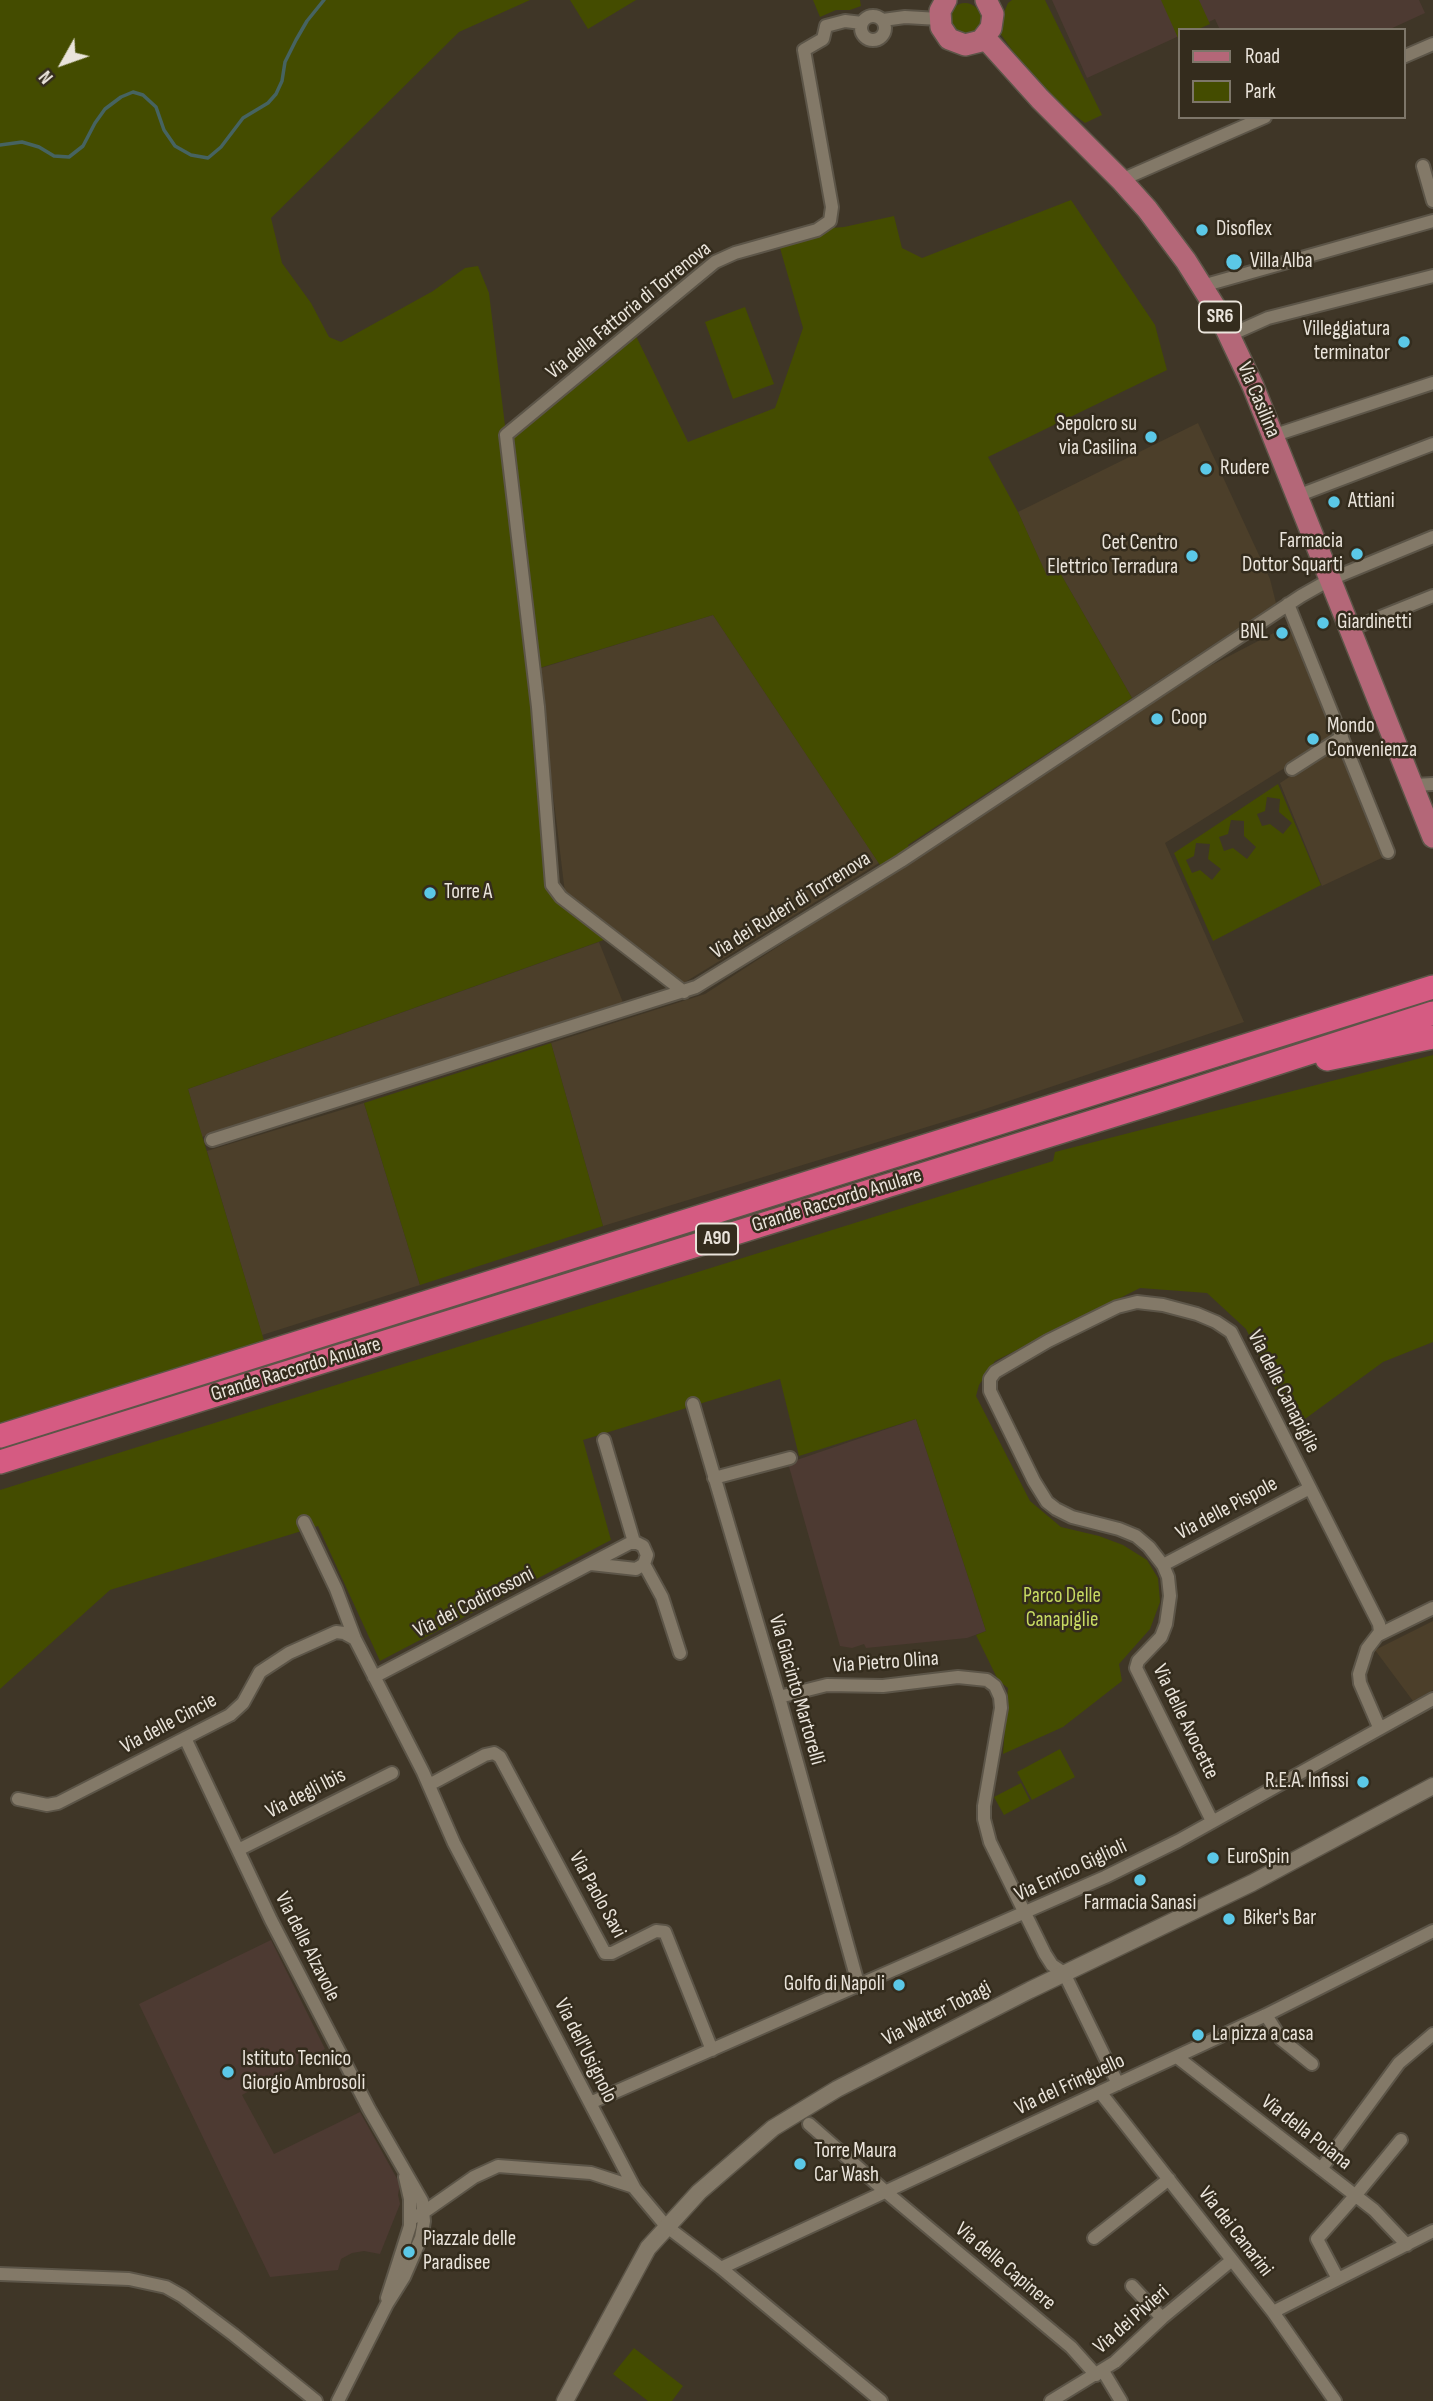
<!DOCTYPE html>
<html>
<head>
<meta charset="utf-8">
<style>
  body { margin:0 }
  #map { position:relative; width:1433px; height:2401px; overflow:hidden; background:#3f3627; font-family:"Sofia Sans Condensed",sans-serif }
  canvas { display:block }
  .legend { position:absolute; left:1178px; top:28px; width:228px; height:91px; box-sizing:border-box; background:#342c1d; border:2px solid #7d7669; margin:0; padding:9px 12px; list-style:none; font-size:21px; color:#eae4db }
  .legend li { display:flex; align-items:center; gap:14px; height:35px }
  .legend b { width:35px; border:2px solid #7d7669 }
  .north { position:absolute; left:28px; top:28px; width:70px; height:70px; -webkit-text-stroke:5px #342c1d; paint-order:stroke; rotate:230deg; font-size:19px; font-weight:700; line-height:28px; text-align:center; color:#eae4db }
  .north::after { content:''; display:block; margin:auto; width:24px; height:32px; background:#eae4db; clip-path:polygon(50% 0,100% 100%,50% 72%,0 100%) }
</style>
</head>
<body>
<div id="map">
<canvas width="1433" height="2401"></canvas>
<ul class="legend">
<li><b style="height:9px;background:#b46778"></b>Road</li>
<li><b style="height:19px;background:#444c00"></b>Park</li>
</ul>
<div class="north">N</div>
</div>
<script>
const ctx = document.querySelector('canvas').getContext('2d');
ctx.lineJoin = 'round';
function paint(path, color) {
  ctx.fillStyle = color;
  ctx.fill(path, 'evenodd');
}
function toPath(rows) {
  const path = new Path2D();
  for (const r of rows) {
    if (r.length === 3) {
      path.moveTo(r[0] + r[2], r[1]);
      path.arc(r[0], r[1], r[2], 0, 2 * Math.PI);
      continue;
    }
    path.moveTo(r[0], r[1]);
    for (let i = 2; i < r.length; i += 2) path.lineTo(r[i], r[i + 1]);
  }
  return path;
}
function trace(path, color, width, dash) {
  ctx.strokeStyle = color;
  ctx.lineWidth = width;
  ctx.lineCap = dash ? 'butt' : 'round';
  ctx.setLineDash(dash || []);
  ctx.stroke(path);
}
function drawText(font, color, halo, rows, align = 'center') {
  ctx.font = font + ' "Sofia Sans Condensed",sans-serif';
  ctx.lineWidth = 5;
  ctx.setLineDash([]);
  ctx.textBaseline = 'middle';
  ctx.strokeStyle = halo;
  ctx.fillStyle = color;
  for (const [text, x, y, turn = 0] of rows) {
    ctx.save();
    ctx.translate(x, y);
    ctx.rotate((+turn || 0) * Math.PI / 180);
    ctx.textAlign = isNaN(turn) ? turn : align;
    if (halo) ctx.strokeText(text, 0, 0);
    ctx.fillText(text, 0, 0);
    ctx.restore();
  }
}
paint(toPath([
  [1198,423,1270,579,1276,603,1132,698,1059,571,1047,577,1018,512],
  [713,615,879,863,682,984,565,893,538,669],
  [1291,624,1386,856,1322,886,1280,783,1297,772,1291,764,1165,843,1244,1022,976,1112,603,1226,551,1043,705,994,1210,666],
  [599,942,624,1005,202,1137,188,1089],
  [364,1103,420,1285,262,1335,207,1151],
  [1433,1621,1433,1690,1413,1701,1375,1650]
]), '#4c3f2a');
paint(toPath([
  [1052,0,1419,0,1425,13,1388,30,1220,30,1215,19,1192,30,1179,30,1179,36,1087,78],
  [916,1419,986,1631,967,1638,866,1648,864,1644,852,1648,840,1646,788,1463],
  [271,1940,325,2049,242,2095,274,2154,360,2112,400,2184,398,2195,400,2204,380,2254,364,2251,352,2253,341,2259,338,2270,270,2277,139,2004]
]), '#4d3a32');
paint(toPath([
  [0,0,530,0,459,32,271,218,282,263,311,303,329,337,341,342,433,291,465,268,478,266,489,293,506,434,633,330,688,442,775,408,803,328,778,241,820,229,844,227,894,216,902,248,922,258,1071,200,1155,325,1167,370,988,457,1018,512,1047,576,1059,571,1132,698,908,845,912,854,884,871,713,615,533,670,553,888,612,937,188,1089,275,1377,0,1462],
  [570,0,636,0,588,29],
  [813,0,860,0,861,6,850,10,836,10,820,17],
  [1012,0,1045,0,1102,115,1085,123,1062,106,1017,57,997,29,1008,3],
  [1161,0,1199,0,1210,24,1196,30,1179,30,1178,38],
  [965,19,16],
  [745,307,774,384,733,399,705,322],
  [1278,784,1321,885,1213,941,1174,853],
  [1267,797,1280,799,1279,812,1292,823,1283,834,1270,824,1262,826,1257,814,1265,811],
  [1231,820,1244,821,1244,836,1256,847,1247,859,1233,848,1224,851,1219,837,1228,834],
  [1196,843,1210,844,1208,859,1221,869,1212,880,1200,870,1192,873,1186,860,1194,856],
  [551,1043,603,1226,420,1285,364,1103],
  [1433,1055,1433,1342,1383,1362,1294,1427,1246,1329,1207,1293,1140,1288,995,1361,979,1385,976,1396,1030,1501,1061,1527,1099,1536,1123,1545,1147,1560,1158,1578,1160,1602,1150,1629,1119,1664,1122,1681,1063,1727,1003,1754,1008,1688,998,1680,976,1635,986,1631,916,1419,799,1456,780,1379,583,1440,611,1540,380,1661,318,1526,110,1590,0,1689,0,1490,1053,1161,1055,1152],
  [1060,1749,1075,1777,1032,1800,1017,1772],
  [1021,1783,1030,1801,1004,1815,994,1797],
  [634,2348,683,2386,672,2401,648,2401,613,2374]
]), '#444c00');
trace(toPath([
  [0,145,22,142,39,147,54,156,69,157,83,146,95,123,105,109,121,97,133,92,143,95,156,107,164,130,175,146,191,155,208,158,221,147,243,118,268,103,276,94,282,81,285,62,296,40,307,21,324,0]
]), '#466361', 3.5);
const minor = toPath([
  [873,28,12],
  [883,20,905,17,939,19],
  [1403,57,1433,44],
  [1423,166,1433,201],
  [1121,180,1265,117],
  [1202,286,1433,221],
  [1230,335,1268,318,1433,276],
  [1272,436,1433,383],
  [1297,496,1433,444],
  [1288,604,1388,852],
  [1351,629,1433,596],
  [1292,769,1342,737],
  [1414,785,1433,784],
  [684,992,561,897,552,885,538,707,506,435,715,262,735,253,817,230,830,221,832,207,804,50,823,39,826,26,845,21,862,23],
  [212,1140,696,987,901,861,1301,596,1331,579,1433,537],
  [693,1404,779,1697,859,1987],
  [604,1440,634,1542],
  [714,1478,790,1458],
  [304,1522,336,1589,355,1639,423,1772,454,1843,635,2189,666,2226,721,2268,881,2401],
  [644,1564,662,1597,680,1653],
  [1163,1565,1310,1488],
  [1378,1635,1433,1608],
  [374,1677,630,1543,637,1543,643,1546,647,1555,644,1564,636,1569,591,1564],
  [779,1697,827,1685,883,1686,958,1677,987,1680,995,1686,1000,1697,1001,1708,984,1806,984,1819,990,1842,1045,1954,1052,1965,1064,1973,1118,2084],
  [185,1738,271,1920,369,2109,422,2201,424,2221,421,2238,404,2277,387,2304,338,2401],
  [429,1785,485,1755,494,1753,500,1757,605,1953,612,1953,656,1931,665,1932,712,2050],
  [18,1799,47,1805,58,1803,230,1715,243,1703,260,1672,289,1653,336,1632,344,1633,355,1639],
  [1212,1821,1136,1668,1138,1661,1161,1637,1166,1624,1170,1596,1168,1577,1163,1565,1149,1547,1136,1536,1119,1529,1072,1517,1056,1509,1047,1502,1034,1481,990,1391,990,1379,995,1372,1048,1341,1117,1307,1137,1302,1163,1305,1197,1314,1216,1322,1231,1332,1379,1624,1380,1632,1367,1649,1359,1674,1360,1683,1379,1727],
  [238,1850,392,1773],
  [1266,2015,1281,2039,1312,2064],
  [1177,2057,1374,2210,1407,2245],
  [1100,2092,1273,2312,1335,2401],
  [590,2103,1105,1877,1178,1841,1433,1699],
  [809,2124,886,2192,1071,2347,1096,2375],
  [1321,2169,1399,2063,1433,2034],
  [411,2219,424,2212,474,2177,498,2166,591,2173,634,2187],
  [1094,2238,1169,2179],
  [721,2268,1266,2015,1433,1931],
  [0,2274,129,2279,166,2287,182,2296,234,2335,316,2401],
  [1338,2279,1317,2239,1355,2196,1401,2140],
  [1132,2286,1162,2318],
  [387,2298,410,2226,410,2199,405,2177],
  [1273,2312,1433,2231],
  [1103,2371,1121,2401],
  [1051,2401,1115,2362,1162,2318,1232,2260]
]);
const tertiary = toPath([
  [565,2401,648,2248,699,2192,773,2128,837,2089,1030,1990,1252,1883,1433,1786]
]);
const primary = toPath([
  [946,0,940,11,941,27,949,39,965,45,981,41,991,28,993,14,986,0],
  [985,38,1040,99,1121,180,1147,209,1186,261,1218,312,1253,386,1433,837]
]);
const motorway = toPath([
  [1327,1059,1433,1037],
  [0,1436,1433,987],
  [0,1462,1156,1102,1433,1013]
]);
trace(minor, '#5c5548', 16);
trace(tertiary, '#5c5548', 19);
trace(primary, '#5c5548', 24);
trace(motorway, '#5c5548', 26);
trace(minor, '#837968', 12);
trace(tertiary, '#837968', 16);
trace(primary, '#b46778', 21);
trace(motorway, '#d55b82', 23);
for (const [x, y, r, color] of [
  [1202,230,7,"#5bc8e7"],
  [1234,262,9,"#5bc8e7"],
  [1404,342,7,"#5bc8e7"],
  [1151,437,7,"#5bc8e7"],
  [1206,469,7,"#5bc8e7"],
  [1334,502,7,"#5bc8e7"],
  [1357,554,7,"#5bc8e7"],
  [1192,556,7,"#5bc8e7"],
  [1323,623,7,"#5bc8e7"],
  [1282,633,7,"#5bc8e7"],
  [1157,719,7,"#5bc8e7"],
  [1313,739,7,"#5bc8e7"],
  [430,893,7,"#5bc8e7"],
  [1363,1782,7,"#5bc8e7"],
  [1213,1858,7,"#5bc8e7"],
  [1140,1880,7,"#5bc8e7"],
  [1229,1919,7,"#5bc8e7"],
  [899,1985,7,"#5bc8e7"],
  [1198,2035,7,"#5bc8e7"],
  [228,2072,7,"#5bc8e7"],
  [800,2164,7,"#5bc8e7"],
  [409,2252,7,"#5bc8e7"]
]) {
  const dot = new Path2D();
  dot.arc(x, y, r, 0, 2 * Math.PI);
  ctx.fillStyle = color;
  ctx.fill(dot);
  trace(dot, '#342c1d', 2.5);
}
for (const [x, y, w] of [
  [1220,317,42],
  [717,1239,42]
]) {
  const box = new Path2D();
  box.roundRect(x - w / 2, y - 15.5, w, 31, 5);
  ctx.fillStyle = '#342c1d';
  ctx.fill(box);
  trace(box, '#eae4db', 2);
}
drawText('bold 19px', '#eae4db', null, [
  ["SR6",1220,317],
  ["A90",717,1239]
]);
drawText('21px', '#eae4db', '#342c1d', [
  ["Disoflex",1216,230],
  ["Villa Alba",1250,262],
  ["Villeggiatura",1390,330,"right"],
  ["terminator",1390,354,"right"],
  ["Sepolcro su",1137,425,"right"],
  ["via Casilina",1137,449,"right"],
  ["Rudere",1220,469],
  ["Attiani",1348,502],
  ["Farmacia",1343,542,"right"],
  ["Dottor Squarti",1343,566,"right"],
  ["Cet Centro",1178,544,"right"],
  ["Elettrico Terradura",1178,568,"right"],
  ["Giardinetti",1337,623],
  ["BNL",1268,633,"right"],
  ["Coop",1171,719],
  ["Mondo",1327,727],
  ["Convenienza",1327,751],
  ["Torre A",444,893],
  ["R.E.A. Infissi",1349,1782,"right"],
  ["EuroSpin",1227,1858],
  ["Farmacia Sanasi",1140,1904,"center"],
  ["Biker's Bar",1243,1919],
  ["Golfo di Napoli",885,1985,"right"],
  ["La pizza a casa",1212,2035],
  ["Istituto Tecnico",242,2060],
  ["Giorgio Ambrosoli",242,2084],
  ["Torre Maura",814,2152],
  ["Car Wash",814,2176],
  ["Piazzale delle",423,2240],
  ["Paradisee",423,2264]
], 'left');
drawText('21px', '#eae4db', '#342c1d', [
  ["Via della Fattoria di Torrenova",629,311,-39],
  ["Via Casilina",1258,400,67],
  ["Via dei Ruderi di Torrenova",791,906,-32],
  ["Grande Raccordo Anulare",837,1201,-17],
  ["Grande Raccordo Anulare",296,1370,-17],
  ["Via delle Canapiglie",1283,1392,63],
  ["Via delle Pispole",1227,1509,-28],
  ["Via dei Codirossoni",474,1603,-27],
  ["Via Pietro Olina",886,1663,-4],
  ["Via Giacinto Martorelli",796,1690,74],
  ["Via delle Avocette",1185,1722,64],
  ["Via delle Cincie",169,1724,-28],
  ["Via degli Ibis",306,1794,-27],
  ["Via Enrico Giglioli",1071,1871,-25],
  ["Via Paolo Savi",597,1895,61],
  ["Via delle Alzavole",307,1947,63],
  ["Via Walter Tobagi",937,2014,-27],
  ["Via dell'Usignolo",585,2051,63],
  ["Via del Fringuello",1070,2085,-25],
  ["Via della Poiana",1306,2133,38],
  ["Via dei Canarini",1235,2232,52],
  ["Via delle Capinere",1005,2267,40],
  ["Via dei Pivieri",1132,2320,-41]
]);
drawText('21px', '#c7da62', '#342c1d', [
  ["Parco Delle",1062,1597],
  ["Canapiglie",1062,1621]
]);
</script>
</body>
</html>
